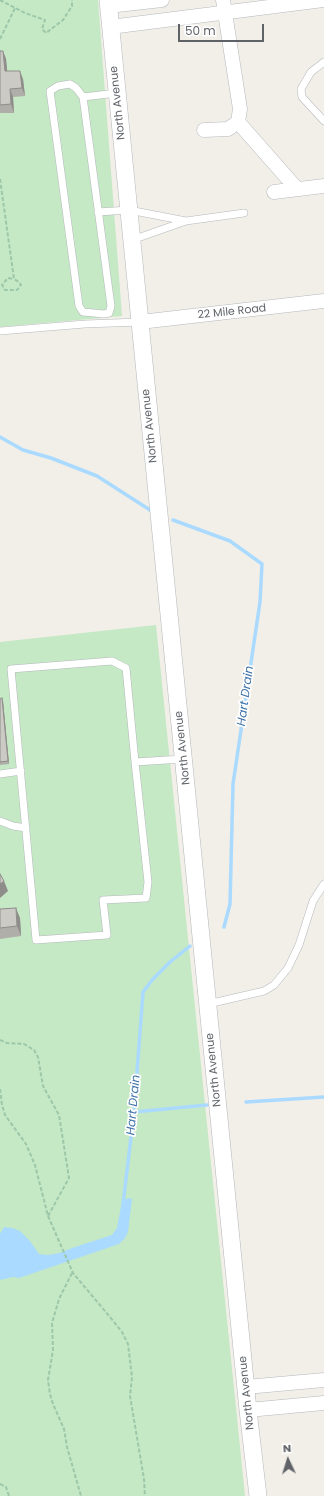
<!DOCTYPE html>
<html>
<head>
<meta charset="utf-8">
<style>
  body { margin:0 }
  #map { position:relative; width:324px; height:1496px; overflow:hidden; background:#f1efe8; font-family:Poppins,sans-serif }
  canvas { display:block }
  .north { position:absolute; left:268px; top:1440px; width:40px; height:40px; -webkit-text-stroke:3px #fff; paint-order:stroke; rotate:356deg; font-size:11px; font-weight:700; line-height:16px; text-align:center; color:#5f6368 }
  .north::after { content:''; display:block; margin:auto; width:14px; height:18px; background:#5f6368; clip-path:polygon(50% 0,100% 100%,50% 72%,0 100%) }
  .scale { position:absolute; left:178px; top:24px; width:86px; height:18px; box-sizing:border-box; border:2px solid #5f6368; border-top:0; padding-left:5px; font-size:12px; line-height:14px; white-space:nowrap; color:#5f6368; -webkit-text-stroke:3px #fff; paint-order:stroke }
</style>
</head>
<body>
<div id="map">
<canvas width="324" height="1496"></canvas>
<div class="north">N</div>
<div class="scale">50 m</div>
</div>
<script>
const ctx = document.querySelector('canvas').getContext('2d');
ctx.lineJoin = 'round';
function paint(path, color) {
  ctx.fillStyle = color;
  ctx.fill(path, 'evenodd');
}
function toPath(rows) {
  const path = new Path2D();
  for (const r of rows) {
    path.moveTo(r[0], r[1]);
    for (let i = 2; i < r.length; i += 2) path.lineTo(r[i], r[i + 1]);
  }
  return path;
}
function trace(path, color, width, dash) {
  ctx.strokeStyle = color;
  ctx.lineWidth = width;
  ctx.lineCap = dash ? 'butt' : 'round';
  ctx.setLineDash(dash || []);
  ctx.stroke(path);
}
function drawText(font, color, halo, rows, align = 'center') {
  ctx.font = font + ' Poppins,sans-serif';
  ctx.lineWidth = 3.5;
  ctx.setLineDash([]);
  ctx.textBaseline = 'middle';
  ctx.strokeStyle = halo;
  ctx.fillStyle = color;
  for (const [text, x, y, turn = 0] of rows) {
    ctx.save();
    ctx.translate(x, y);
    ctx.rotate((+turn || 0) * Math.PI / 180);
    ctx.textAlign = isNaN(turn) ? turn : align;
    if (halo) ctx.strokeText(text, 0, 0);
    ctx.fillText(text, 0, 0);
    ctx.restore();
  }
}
paint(toPath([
  [0,0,98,0,122,316,0,327],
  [156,625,245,1496,0,1496,0,642]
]), '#c5e8c5');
paint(toPath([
  [129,1198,132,1199,128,1232,125,1238,119,1244,19,1278,13,1277,0,1280,0,1234,4,1227,12,1228,20,1231,30,1241,39,1254,48,1255,59,1253,75,1247,112,1235,117,1228,122,1201]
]), '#aadaff');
trace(toPath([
  [0,437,23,450,51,458,97,476,150,510],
  [173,520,230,541,262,564,260,602,233,784,230,904,224,927],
  [246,1102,324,1097],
  [134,1112,207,1105],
  [123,1204,134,1112,143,992,153,979,170,962,190,946]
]), '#aadaff', 3.5);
const service = toPath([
  [324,62,311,72,301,89,302,97,324,121],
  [70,84,76,88,83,97,111,306,109,313,104,314,83,312,79,306,50,91,58,86,70,84],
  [83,97,117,93],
  [98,212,129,210,186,221],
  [132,240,186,221,244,213],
  [0,331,85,324,140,322],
  [135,762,148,882,146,898,103,900,107,935,36,940,11,669,112,661,126,668,135,762,183,759],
  [0,774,21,771],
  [0,821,13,826,26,828],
  [208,1004,264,991,274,985,288,968,299,945,313,901,324,884]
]);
const minor = toPath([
  [108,6,162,0],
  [110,27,324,0],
  [238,122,297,189],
  [204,130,228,129,238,122,240,109,223,0],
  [274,192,324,186],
  [140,322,324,301],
  [246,1387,324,1380],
  [248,1410,324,1403]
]);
const tertiary = toPath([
  [108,0,248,1410,258,1496]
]);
trace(service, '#b5b8bc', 8);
trace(minor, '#b5b8bc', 15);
trace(tertiary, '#b5b8bc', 18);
trace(toPath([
  [0,0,25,13,45,20,42,29,46,33,63,20,72,6,72,0],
  [0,39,15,8],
  [0,179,14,279,19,282,21,285,17,290,5,290,2,285,8,278,14,279],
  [0,1040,7,1043,24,1044,34,1050,38,1057,43,1086,59,1115,69,1178,48,1216,35,1165,26,1144,5,1115,2,1105,0,1089],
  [48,1216,73,1273,110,1317,122,1332,128,1344,132,1377,130,1396,144,1479,145,1496],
  [72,1273,59,1299,52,1323,53,1350,48,1380,50,1394,53,1404,64,1429,67,1447,81,1496],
  [0,1484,6,1487,9,1496]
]), '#9cc7a9', 2, [4, 2]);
trace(service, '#fff', 7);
trace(minor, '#fff', 14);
trace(tertiary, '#fff', 17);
paint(toPath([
  [0,51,3,51,6,59,7,71,23,79,25,96,13,97,14,113,0,113],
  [0,699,3,701,9,764,0,765],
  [0,909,20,918,21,936,0,939]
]), '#afaea9');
paint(toPath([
  [3,51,6,59,8,79,5,71],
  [20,71,23,79,25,96,22,88],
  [10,89,13,97,14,113,11,104],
  [2,698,3,701,9,764,8,761],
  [4,881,8,891,0,898,0,884],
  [16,908,20,918,21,936,17,926]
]), '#8f8d8a');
const building = toPath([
  [0,51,3,51,5,71,20,71,22,88,10,89,11,104,0,105,0,51],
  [2,698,8,761,0,762,0,699,2,698],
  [0,874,4,881,0,884,0,874],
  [16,908,17,926,0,928,0,909,16,908]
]);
paint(building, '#cccac5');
trace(building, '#8f8d8a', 1);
drawText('11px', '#5f6368', '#fff', [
  ["North Avenue",118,103,-96],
  ["22 Mile Road",232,312,-6],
  ["North Avenue",150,426,-96],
  ["North Avenue",183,748,-96],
  ["North Avenue",214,1070,-96],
  ["North Avenue",247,1393,-96]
]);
drawText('italic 12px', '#4174aa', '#fff', [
  ["Hart Drain",246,696,-82],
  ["Hart Drain",134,1105,-85]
]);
</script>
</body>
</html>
